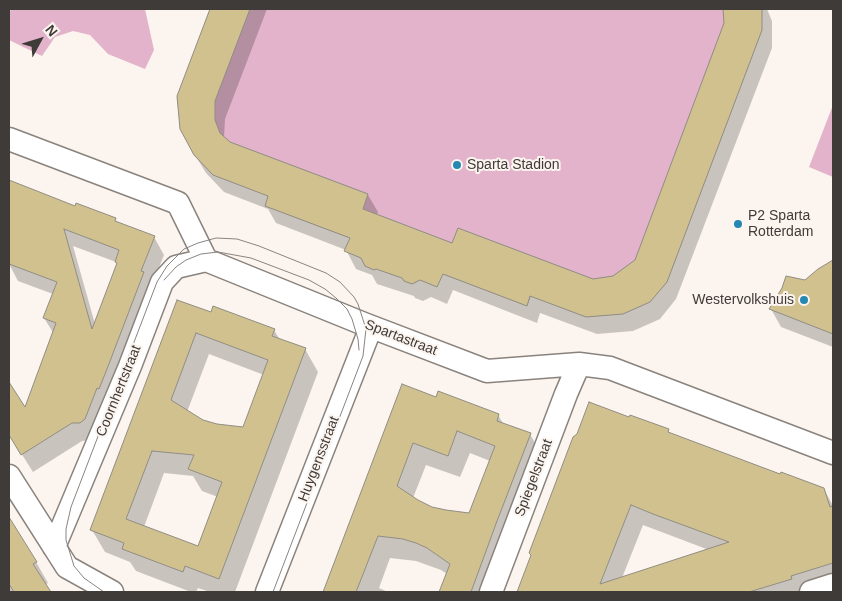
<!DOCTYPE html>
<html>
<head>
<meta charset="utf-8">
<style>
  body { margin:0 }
  #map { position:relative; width:842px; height:601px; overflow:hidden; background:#fcf4ee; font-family:Arial,sans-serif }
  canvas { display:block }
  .frame { position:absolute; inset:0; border:10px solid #3f3b39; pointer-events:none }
  .north { position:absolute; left:15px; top:15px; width:50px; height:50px; -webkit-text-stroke:4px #fcf4ee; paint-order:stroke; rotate:51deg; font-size:14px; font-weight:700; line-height:20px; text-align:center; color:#3f3b39 }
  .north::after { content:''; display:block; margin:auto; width:18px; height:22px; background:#3f3b39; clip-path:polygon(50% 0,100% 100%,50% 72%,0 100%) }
</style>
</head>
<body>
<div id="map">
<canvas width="842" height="601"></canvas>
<div class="frame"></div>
<div class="north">N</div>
</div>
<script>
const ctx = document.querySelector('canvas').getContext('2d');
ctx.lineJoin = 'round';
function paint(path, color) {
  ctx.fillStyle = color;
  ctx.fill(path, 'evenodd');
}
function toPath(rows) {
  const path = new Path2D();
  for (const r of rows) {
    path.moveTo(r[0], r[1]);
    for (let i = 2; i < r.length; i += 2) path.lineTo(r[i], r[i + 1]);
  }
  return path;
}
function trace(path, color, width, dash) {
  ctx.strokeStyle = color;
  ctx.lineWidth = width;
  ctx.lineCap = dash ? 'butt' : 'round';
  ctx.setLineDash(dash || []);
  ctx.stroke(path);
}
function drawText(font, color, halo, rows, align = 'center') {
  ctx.font = font + ' Arial,sans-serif';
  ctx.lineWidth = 4;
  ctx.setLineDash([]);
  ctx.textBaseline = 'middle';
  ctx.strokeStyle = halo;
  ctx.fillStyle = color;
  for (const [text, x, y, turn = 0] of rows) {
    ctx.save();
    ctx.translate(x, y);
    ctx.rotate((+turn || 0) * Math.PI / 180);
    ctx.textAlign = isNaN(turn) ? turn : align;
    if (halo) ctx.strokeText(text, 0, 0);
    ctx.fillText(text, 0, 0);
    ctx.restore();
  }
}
paint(toPath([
  [11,9,145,9,154,50,145,69,108,54,90,35,73,31,55,37,42,56,9,40,9,14],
  [210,9,762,9,762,30,667,282,650,302,623,314,586,317,531,296,527,306,440,273,438,284,435,286,420,280,412,284,404,281,400,274,396,276,382,271,381,266,374,270,365,266,361,258,347,252,345,249,352,239,265,206,269,196,213,175,194,155,180,129,177,98],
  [833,105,833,177,809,167]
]), '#e2b3ca');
paint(toPath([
  [211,9,267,9,225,119,224,138,229,143,368,195,378,212,377,215,453,245,593,281,613,277,636,261,726,23,724,9,767,9,772,21,772,48,676,299,660,319,633,331,597,334,540,313,537,323,453,290,447,304,431,297,423,301,415,298,414,296,377,284,372,275,356,269,346,250,276,223,268,209,224,192,206,173,195,155,178,96],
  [9,182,76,207,115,219,117,223,154,237,164,255,90,440,82,441,33,472,9,434,9,390,25,410,54,334,44,318,53,294,18,281,9,264],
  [73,246,116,262,118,265,95,324],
  [830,266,833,266,833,347,781,327,771,309,806,281],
  [178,301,212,314,274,330,280,340,305,349,318,372,235,592,210,592,198,588,196,592,191,592,136,571,130,562,105,552,92,530],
  [209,354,264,375,244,428,216,425,194,417,187,412],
  [164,473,193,476,202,491,218,497,199,548,144,527],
  [403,386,436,399,498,415,504,425,530,434,543,457,491,592,440,592,447,574,441,570,416,561,390,558,379,588,388,592,324,592],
  [470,453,490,461,470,514,431,508,413,498,426,465,460,477],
  [630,419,668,430,670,434,781,476,824,489,833,506,833,587,815,592,521,592,520,588],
  [643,525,709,550,622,578],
  [9,528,36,562,48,583,45,585,49,592,9,592]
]), '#0003');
const building = toPath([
  [210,9,250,9,215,101,215,120,220,133,230,142,368,194,363,209,452,243,458,228,593,279,613,276,635,260,724,23,723,9,762,9,762,30,667,282,650,302,623,314,586,317,530,296,527,306,443,274,437,287,420,280,412,284,404,281,402,278,376,269,374,270,365,266,361,258,344,251,350,238,265,206,268,196,213,175,194,155,180,129,177,96,210,9],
  [9,180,75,206,76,203,116,218,115,221,155,236,141,271,144,272,107,369,99,389,97,388,85,419,80,423,72,423,21,455,9,435,9,382,25,407,56,323,43,318,57,282,9,264,9,180],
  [64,229,119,250,115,262,117,263,92,329,64,229],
  [833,260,833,334,769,309,782,288,786,276,805,280,818,269,833,260],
  [177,300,211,312,213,306,275,329,272,336,306,348,219,579,185,566,183,572,122,549,124,543,90,530,177,300],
  [196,333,268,360,243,427,217,424,203,420,171,400,196,333],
  [152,451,194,455,188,469,222,482,198,546,126,519,152,451],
  [402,384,436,397,438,391,499,414,497,421,531,433,497,521,471,592,439,592,450,564,427,548,416,543,403,539,378,536,356,592,323,592,402,384],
  [457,431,495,446,469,513,446,510,432,507,418,500,397,486,413,443,448,456,457,431],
  [589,402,629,417,630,415,669,429,668,432,780,474,781,472,824,488,830,507,833,506,833,563,791,576,792,579,749,592,517,592,531,555,529,553,573,437,577,434,589,402],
  [631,505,653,514,729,542,600,584,631,505],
  [9,517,37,562,33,564,51,592,14,592,9,584,9,517]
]);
paint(building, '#d1c18f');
trace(building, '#8f8d84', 1);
const minor = toPath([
  [9,139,178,203,206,260,364,324,487,371,579,364,610,368,833,453],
  [9,476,67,567,112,592],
  [54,547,130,366,162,282,176,267,206,260],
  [267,592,371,327],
  [491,592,566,394,579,364],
  [811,592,833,585]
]);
trace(minor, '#8a837d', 25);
trace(minor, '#fff', 22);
trace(toPath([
  [164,280,176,267,186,260,201,254,218,252,251,258,309,280,325,289,336,298,347,309,352,319,358,339,359,350],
  [104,592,84,578,74,566,66,540,66,529,71,507,157,282,167,266,184,249,198,243,216,238,237,239,259,246,326,273,340,282,354,297,358,304,366,329,363,356,273,592]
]), '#898480', 1);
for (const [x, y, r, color] of [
  [457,165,5,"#2587b2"],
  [738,224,5,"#2587b2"],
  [804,300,5,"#2587b2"]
]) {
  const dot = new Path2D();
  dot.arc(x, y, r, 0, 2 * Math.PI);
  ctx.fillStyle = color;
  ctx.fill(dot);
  trace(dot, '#fcf4ee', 2);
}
drawText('14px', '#3f3b39', '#fcf4ee', [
  ["Sparta Stadion",467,165],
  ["P2 Sparta",748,216],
  ["Rotterdam",748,232],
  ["Westervolkshuis",794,300,"right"]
], 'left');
drawText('14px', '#3f3b39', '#fcf4ee', [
  ["Spartastraat",401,338,21],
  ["Coornhertstraat",119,391,-68],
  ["Huygensstraat",319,459,-69],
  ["Spiegelstraat",534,478,-69]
]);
</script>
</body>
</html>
